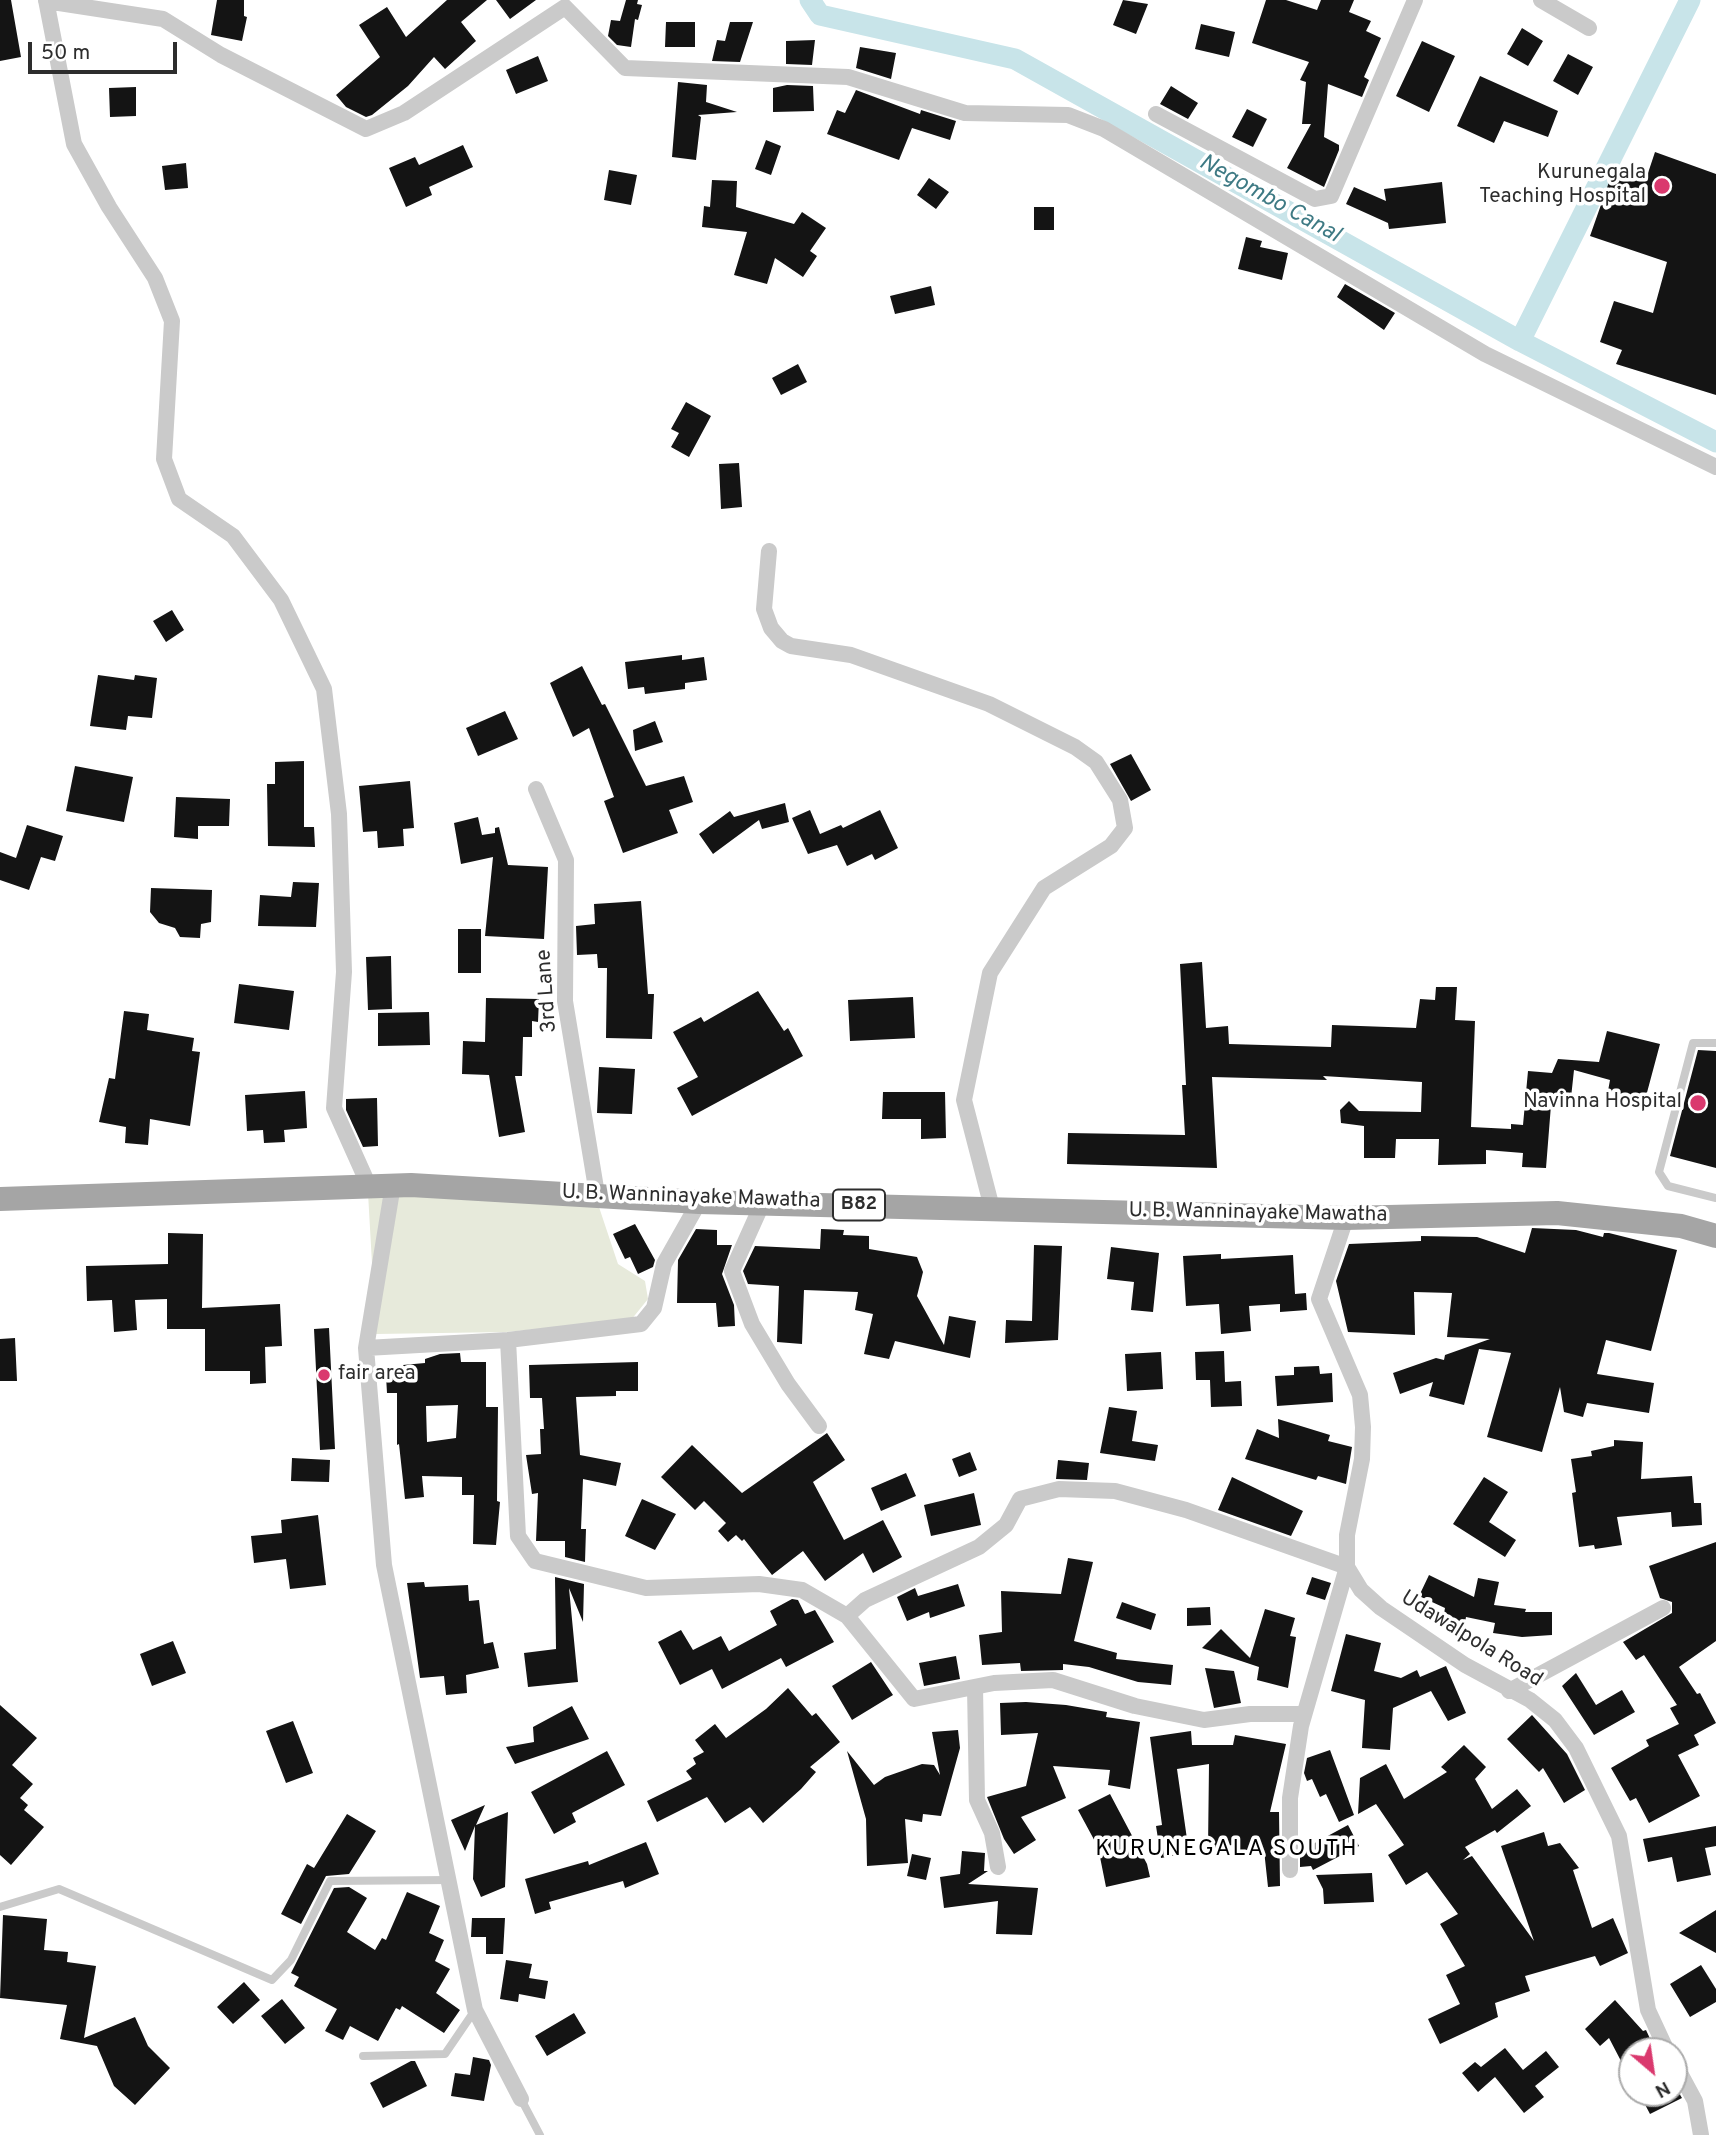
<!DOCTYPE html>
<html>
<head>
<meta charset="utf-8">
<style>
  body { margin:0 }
  #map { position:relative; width:1716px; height:2135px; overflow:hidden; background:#fff; font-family:Overpass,sans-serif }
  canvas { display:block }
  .north { position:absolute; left:1618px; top:2037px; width:70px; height:70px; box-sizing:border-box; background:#fff; border:2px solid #ababab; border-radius:50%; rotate:151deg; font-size:19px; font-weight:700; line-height:28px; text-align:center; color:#2d2d2d }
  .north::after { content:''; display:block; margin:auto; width:24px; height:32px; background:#da396e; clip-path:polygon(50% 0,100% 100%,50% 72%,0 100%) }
  .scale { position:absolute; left:28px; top:42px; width:149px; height:32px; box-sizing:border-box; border:4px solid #2d2d2d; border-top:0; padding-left:9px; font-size:21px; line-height:24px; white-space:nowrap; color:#2d2d2d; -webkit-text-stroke:5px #fff; paint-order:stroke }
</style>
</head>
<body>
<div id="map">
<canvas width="1716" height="2135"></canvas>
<div class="north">N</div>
<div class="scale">50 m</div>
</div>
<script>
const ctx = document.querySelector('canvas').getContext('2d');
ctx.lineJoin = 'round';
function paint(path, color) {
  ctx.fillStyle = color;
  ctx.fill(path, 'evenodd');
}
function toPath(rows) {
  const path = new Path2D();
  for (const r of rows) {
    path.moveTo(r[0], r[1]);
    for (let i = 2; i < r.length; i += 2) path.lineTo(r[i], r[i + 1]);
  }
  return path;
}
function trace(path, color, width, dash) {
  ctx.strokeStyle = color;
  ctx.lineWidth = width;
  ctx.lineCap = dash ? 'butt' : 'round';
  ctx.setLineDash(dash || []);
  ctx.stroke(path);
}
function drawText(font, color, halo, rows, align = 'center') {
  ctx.font = font + ' Overpass,sans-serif';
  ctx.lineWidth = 7;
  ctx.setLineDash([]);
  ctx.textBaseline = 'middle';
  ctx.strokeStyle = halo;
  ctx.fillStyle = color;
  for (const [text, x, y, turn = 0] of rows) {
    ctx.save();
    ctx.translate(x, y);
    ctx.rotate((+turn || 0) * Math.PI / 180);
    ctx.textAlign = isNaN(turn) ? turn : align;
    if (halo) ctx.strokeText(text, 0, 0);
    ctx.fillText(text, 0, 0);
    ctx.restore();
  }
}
paint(toPath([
  [368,1193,597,1201,618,1264,645,1281,648,1299,631,1320,506,1332,376,1334]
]), '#e7eadb');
trace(toPath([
  [810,0,820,15,1015,59,1520,341,1716,442],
  [1520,341,1690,0]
]), '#c8e4e9', 21);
paint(toPath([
  [0,0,11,0,21,57,0,61],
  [217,0,244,0,244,16,247,17,242,41,211,35],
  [447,0,487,0,461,22,476,41,445,69,434,57,408,86,372,115,366,117,346,107,336,95,380,57,359,25,387,7,406,37],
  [496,0,536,0,510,19],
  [638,0,637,4,642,5,638,20,635,19,631,47,617,45,608,36,611,20,620,21,626,0],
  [1123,0,1148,4,1136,34,1113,25],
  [1266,0,1286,0,1317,10,1321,0,1354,0,1349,12,1371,21,1366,31,1381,38,1364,77,1369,80,1362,97,1328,84,1324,137,1339,145,1339,150,1324,187,1287,168,1311,124,1302,124,1306,82,1300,80,1309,62,1252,43],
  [666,22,695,22,695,47,665,47],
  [730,22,753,22,740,62,712,61,717,40,725,41],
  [1201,24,1235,32,1229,57,1195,49],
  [1522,28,1543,41,1528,66,1507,54],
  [815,40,812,65,786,64,786,41],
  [1422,41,1455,56,1429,112,1396,96],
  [860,47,896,53,891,79,856,68],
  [1568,54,1593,67,1578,95,1553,81],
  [538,56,548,81,516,94,506,70],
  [1480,76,1558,111,1548,137,1504,121,1494,143,1457,126],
  [678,82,707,85,706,102,737,112,698,115,701,117,696,160,672,157],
  [787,85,813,86,814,111,773,112,773,88],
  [1171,86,1198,103,1188,119,1160,104],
  [136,87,136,116,110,117,109,88],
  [856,90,920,114,921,110,956,121,950,140,912,128,899,160,827,134,837,110,845,113],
  [1247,109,1267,119,1253,147,1232,137],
  [766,140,781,146,771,175,755,169],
  [463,145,473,167,429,187,432,195,406,207,389,168,415,157,419,165],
  [1655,152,1716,174,1716,395,1616,364,1622,350,1600,342,1614,301,1653,313,1667,262,1590,236,1615,165,1647,176],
  [186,163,188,188,165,190,162,166],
  [609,170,637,175,631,205,604,200],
  [929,178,949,192,936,209,917,195],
  [712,180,737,181,736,207,794,224,802,212,826,228,810,251,817,256,803,277,775,258,767,284,734,275,747,232,702,227,704,206,710,207],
  [1442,182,1446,223,1389,229,1388,223,1346,204,1354,187,1386,201,1384,189],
  [1034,207,1054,207,1054,230,1034,230],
  [1246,237,1262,241,1260,247,1288,253,1282,280,1238,269],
  [1345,284,1395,313,1384,330,1337,297],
  [931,286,935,305,895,314,890,296],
  [798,364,807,382,781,395,772,378],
  [686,402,711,416,689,457,671,447,679,433,671,429],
  [739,463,742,507,721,509,719,464],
  [172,610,184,630,166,642,153,621],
  [682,655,682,660,704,657,707,680,685,683,685,689,645,694,644,687,628,689,625,662],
  [582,666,602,705,605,704,646,786,684,776,693,802,669,810,678,833,623,853,604,801,614,797,589,728,573,737,550,683],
  [98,675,134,680,135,675,157,678,152,718,128,716,126,730,90,726],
  [505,711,518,739,478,756,466,728],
  [655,721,663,742,635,751,633,730],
  [1131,754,1151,790,1131,801,1110,764],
  [304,761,304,827,314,827,315,847,268,846,267,784,275,784,275,762],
  [75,766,133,777,124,822,66,811],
  [410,781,414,828,403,829,404,846,378,848,377,831,363,832,359,786],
  [176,797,230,799,229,826,198,826,198,839,174,837],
  [785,803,789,822,762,829,759,820,713,854,699,834,730,811,734,817],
  [810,810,820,834,841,825,843,828,880,810,898,848,875,860,872,854,847,866,837,845,808,854,792,818],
  [478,817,482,835,495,833,495,828,499,827,508,865,548,867,544,939,485,936,493,857,461,864,454,823],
  [27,825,63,836,55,861,41,857,29,890,0,880,0,852,16,858],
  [293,882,319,883,316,927,258,926,260,895,291,897],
  [151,888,212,890,211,922,201,924,200,938,180,937,175,928,159,923,150,912],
  [641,901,648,994,654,994,652,1039,606,1038,607,968,598,968,597,954,577,955,576,926,595,924,594,904],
  [458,929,481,929,481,973,458,973],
  [391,956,392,1009,368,1010,366,957],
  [1202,962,1206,1028,1228,1026,1229,1044,1331,1047,1332,1025,1416,1028,1420,999,1435,1000,1436,987,1457,987,1455,1020,1475,1021,1471,1127,1511,1129,1511,1124,1523,1125,1528,1071,1552,1073,1558,1059,1599,1062,1607,1031,1660,1044,1645,1100,1608,1091,1610,1080,1574,1070,1570,1107,1551,1105,1546,1168,1522,1167,1523,1153,1486,1150,1486,1164,1438,1165,1439,1139,1396,1139,1395,1158,1364,1158,1364,1126,1341,1123,1340,1110,1349,1101,1359,1111,1421,1112,1422,1082,1323,1076,1327,1080,1212,1077,1217,1168,1067,1164,1068,1133,1185,1135,1182,1085,1186,1085,1180,964],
  [239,984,294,991,289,1030,234,1023],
  [758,991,784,1031,788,1028,803,1056,692,1116,677,1088,698,1077,673,1032,701,1017,704,1022],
  [913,997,915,1038,850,1041,848,1000],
  [486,998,539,999,538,1022,532,1021,532,1037,523,1037,522,1076,515,1076,525,1132,499,1137,489,1075,462,1074,463,1041,485,1042],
  [124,1011,149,1014,147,1030,194,1038,192,1051,200,1052,190,1126,150,1119,148,1145,125,1143,126,1127,99,1122,109,1078,115,1079],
  [429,1012,430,1045,378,1046,378,1013],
  [1698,1050,1716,1051,1716,1168,1670,1156],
  [599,1067,635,1069,632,1114,597,1113],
  [305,1091,307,1128,284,1130,285,1142,264,1143,263,1130,247,1131,245,1095],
  [883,1092,945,1092,946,1138,921,1139,921,1119,882,1119],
  [377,1098,378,1146,363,1147,346,1110,346,1099],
  [635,1224,655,1260,653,1267,638,1274,630,1257,625,1259,613,1234],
  [1532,1228,1576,1230,1603,1237,1604,1233,1609,1233,1677,1250,1651,1351,1606,1340,1597,1374,1654,1383,1649,1413,1587,1403,1583,1417,1564,1412,1560,1387,1542,1452,1487,1437,1511,1353,1479,1349,1464,1405,1429,1396,1433,1382,1400,1394,1393,1373,1436,1358,1444,1360,1445,1355,1490,1339,1447,1337,1452,1293,1414,1292,1415,1335,1348,1332,1336,1281,1349,1244,1421,1241,1421,1236,1477,1237,1525,1253],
  [696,1229,717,1230,717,1245,732,1245,722,1274,734,1305,735,1326,718,1327,716,1303,677,1303,678,1260],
  [821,1229,844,1230,843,1235,869,1236,869,1249,917,1257,923,1272,917,1296,944,1345,949,1316,976,1321,970,1358,895,1341,889,1359,864,1354,873,1314,855,1310,858,1292,804,1290,802,1344,777,1342,779,1286,748,1284,743,1271,755,1246,820,1249],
  [168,1233,203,1234,202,1308,280,1304,282,1346,265,1347,266,1383,250,1384,250,1371,205,1371,205,1329,167,1329,167,1299,135,1300,137,1330,114,1332,112,1300,87,1301,86,1266,168,1264],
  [1034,1245,1062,1246,1058,1340,1005,1343,1006,1320,1032,1321],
  [1111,1247,1159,1253,1153,1312,1131,1310,1134,1282,1107,1279],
  [1221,1254,1221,1259,1293,1255,1295,1294,1306,1293,1307,1310,1280,1312,1280,1304,1249,1306,1251,1331,1221,1334,1219,1304,1186,1306,1183,1256],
  [329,1328,335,1449,320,1450,314,1329],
  [15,1338,17,1381,0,1381,0,1339],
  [1224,1351,1225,1382,1241,1381,1242,1406,1211,1407,1210,1380,1196,1380,1195,1352],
  [1161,1352,1163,1389,1127,1391,1125,1354],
  [460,1353,461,1362,486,1362,486,1407,498,1407,497,1501,500,1502,496,1545,473,1544,474,1495,462,1495,462,1477,422,1476,424,1497,405,1499,399,1444,397,1445,397,1393,387,1393,386,1376,404,1376,403,1365,425,1363,425,1359,440,1354],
  [458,1405,456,1438,427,1442,426,1406],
  [638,1362,638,1391,616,1391,616,1396,576,1397,580,1455,621,1463,616,1486,583,1479,581,1529,586,1529,585,1562,565,1557,565,1541,536,1541,538,1493,532,1494,526,1455,541,1454,540,1429,544,1429,542,1398,530,1398,529,1365],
  [1319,1366,1320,1374,1332,1373,1333,1402,1277,1406,1275,1376,1294,1375,1294,1367],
  [1109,1407,1137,1411,1132,1441,1158,1445,1155,1461,1100,1453],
  [1278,1419,1330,1435,1328,1441,1352,1447,1346,1484,1318,1476,1316,1480,1245,1459,1257,1429,1279,1438],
  [827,1433,845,1460,813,1482,844,1540,883,1520,902,1557,873,1573,863,1553,825,1581,803,1551,772,1575,744,1539,742,1541,736,1535,728,1542,718,1531,726,1523,704,1501,695,1510,661,1477,692,1445,742,1493],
  [1614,1440,1643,1442,1641,1479,1692,1476,1694,1503,1701,1503,1702,1525,1672,1527,1671,1512,1617,1517,1622,1545,1595,1549,1594,1545,1579,1547,1572,1493,1576,1492,1571,1459,1592,1456,1591,1451,1614,1446],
  [970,1452,977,1470,959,1477,952,1459],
  [292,1458,330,1460,329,1482,291,1481],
  [1058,1460,1089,1463,1087,1480,1056,1479],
  [906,1473,916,1496,881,1511,871,1488],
  [1232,1477,1303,1511,1291,1536,1218,1510],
  [1484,1477,1508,1492,1489,1522,1516,1540,1505,1557,1453,1524],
  [974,1493,981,1525,931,1536,924,1505],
  [642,1499,676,1514,655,1550,625,1536],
  [318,1515,326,1585,290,1589,286,1559,254,1563,251,1536,282,1533,281,1520],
  [1716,1542,1716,1641,1679,1667,1697,1694,1700,1693,1716,1723,1694,1735,1699,1745,1678,1755,1700,1796,1649,1823,1636,1798,1630,1801,1611,1768,1649,1746,1646,1740,1679,1724,1670,1708,1677,1705,1644,1655,1636,1660,1623,1642,1672,1613,1672,1602,1660,1598,1649,1566],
  [1068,1558,1093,1562,1074,1641,1117,1653,1116,1659,1173,1665,1171,1685,1138,1682,1089,1667,1063,1664,1063,1670,1021,1671,1020,1663,982,1665,979,1635,1002,1632,1001,1591,1061,1594],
  [1429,1575,1474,1597,1478,1578,1499,1582,1494,1605,1526,1609,1525,1612,1552,1612,1552,1635,1522,1637,1493,1633,1495,1623,1466,1617,1464,1628,1442,1625,1445,1608,1419,1596],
  [555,1577,584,1584,583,1622,569,1588,578,1682,528,1687,524,1653,556,1649],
  [1312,1577,1331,1583,1325,1600,1306,1594],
  [424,1582,425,1587,468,1585,469,1601,479,1600,484,1644,493,1642,499,1668,466,1675,467,1693,446,1695,444,1676,420,1678,407,1583],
  [958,1584,965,1606,930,1618,929,1612,907,1621,897,1597,915,1588,918,1596],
  [792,1599,798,1600,805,1614,815,1610,834,1642,786,1667,781,1658,722,1689,712,1669,680,1685,658,1642,681,1630,693,1650,721,1636,729,1651,777,1625,770,1611],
  [1122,1602,1156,1614,1151,1630,1116,1618],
  [1210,1607,1211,1625,1187,1626,1187,1608],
  [1265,1609,1295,1618,1290,1636,1296,1637,1288,1688,1257,1680,1259,1667,1202,1648,1221,1629,1250,1658],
  [1346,1634,1381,1643,1374,1671,1401,1678,1417,1670,1420,1677,1446,1666,1466,1713,1448,1721,1431,1691,1393,1708,1390,1750,1362,1748,1365,1700,1331,1691],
  [173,1641,186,1673,152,1686,140,1654],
  [956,1656,960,1679,924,1686,919,1663],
  [871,1662,893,1695,852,1720,832,1686],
  [1205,1668,1234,1671,1241,1703,1214,1708],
  [1576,1673,1596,1705,1622,1690,1635,1712,1594,1735,1562,1686],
  [788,1688,812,1716,816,1713,840,1742,810,1767,816,1772,801,1789,763,1823,750,1807,725,1823,707,1797,657,1822,647,1801,692,1779,686,1771,696,1764,693,1758,704,1752,695,1740,715,1724,726,1738,766,1709],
  [1026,1702,1066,1705,1107,1712,1106,1717,1140,1722,1130,1789,1108,1785,1110,1770,1053,1766,1066,1798,1021,1817,1036,1840,1014,1854,1004,1839,987,1797,1026,1786,1038,1733,1001,1735,1000,1703],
  [0,1705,37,1738,12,1765,33,1784,20,1798,28,1805,24,1810,44,1827,11,1865,0,1855],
  [572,1706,589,1739,515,1764,506,1747,534,1742,533,1727],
  [1532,1715,1567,1754,1585,1790,1564,1803,1543,1768,1539,1772,1507,1739],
  [293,1721,313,1773,286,1783,266,1731],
  [958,1730,960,1748,941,1816,923,1814,922,1822,905,1819,908,1863,867,1866,866,1819,847,1751,874,1785,885,1777,922,1764,934,1765,940,1775,932,1732],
  [1191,1731,1192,1745,1233,1745,1235,1735,1286,1744,1270,1812,1279,1812,1280,1886,1268,1887,1264,1850,1232,1851,1232,1845,1208,1849,1209,1764,1177,1769,1189,1853,1161,1858,1156,1826,1162,1825,1150,1737],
  [1464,1745,1486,1767,1475,1779,1492,1809,1517,1789,1531,1806,1497,1833,1495,1830,1465,1847,1470,1854,1463,1860,1472,1856,1534,1941,1501,1846,1544,1832,1548,1846,1560,1843,1579,1868,1573,1870,1592,1928,1613,1918,1628,1953,1600,1966,1595,1956,1525,1976,1530,1991,1495,2003,1498,2017,1440,2044,1428,2019,1460,2004,1446,1975,1465,1966,1440,1924,1458,1914,1427,1872,1406,1885,1388,1855,1404,1845,1376,1804,1358,1814,1360,1778,1386,1764,1404,1799,1447,1772,1441,1767],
  [1330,1750,1354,1815,1339,1822,1326,1794,1320,1797,1312,1779,1307,1781,1304,1773,1307,1758],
  [607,1751,625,1785,572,1813,576,1822,554,1834,531,1792],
  [1110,1794,1147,1864,1150,1877,1106,1887,1098,1847,1078,1810],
  [485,1805,476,1825,508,1812,505,1887,481,1897,473,1879,475,1826,465,1851,451,1820],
  [347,1814,376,1831,349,1874,326,1876,301,1924,281,1914,307,1864,314,1868],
  [1348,1825,1359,1846,1313,1870,1311,1866,1300,1867,1300,1851],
  [1716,1826,1716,1846,1705,1848,1711,1875,1677,1882,1672,1857,1648,1862,1643,1839],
  [646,1842,659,1874,625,1888,623,1881,549,1902,551,1909,535,1914,525,1879,588,1861,589,1865],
  [962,1851,985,1853,984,1871,988,1871,968,1884,1038,1888,1032,1935,996,1934,998,1901,944,1908,940,1877,960,1874],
  [912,1854,931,1858,926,1880,907,1876],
  [1372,1873,1374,1902,1324,1904,1323,1889,1316,1875],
  [349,1887,367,1898,347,1932,375,1950,382,1938,386,1940,407,1892,440,1906,429,1933,444,1940,435,1961,450,1969,436,1993,460,2010,444,2033,402,2006,400,2010,396,2008,378,2041,350,2026,343,2040,325,2031,337,2009,294,1986,299,1977,291,1973,334,1888],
  [1716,1910,1716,1953,1679,1933],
  [3,1915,47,1919,44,1950,68,1952,67,1962,96,1966,84,2038,135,2017,148,2046,170,2068,135,2105,114,2086,97,2046,60,2039,67,2005,0,1998],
  [472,1918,505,1918,503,1954,486,1954,486,1937,471,1937],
  [506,1960,532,1964,529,1978,548,1981,545,1999,519,1994,518,2002,500,1999],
  [1701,1965,1716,1989,1716,2002,1690,2017,1670,1984],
  [244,1982,260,2000,233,2024,217,2007],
  [282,1999,305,2028,285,2044,261,2016],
  [1615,2000,1643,2031,1646,2030,1653,2045,1642,2051,1632,2051,1632,2056,1621,2061,1609,2038,1600,2046,1585,2029],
  [574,2013,586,2033,547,2056,535,2036],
  [1505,2048,1523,2070,1546,2051,1559,2067,1535,2086,1544,2097,1524,2113,1495,2077,1478,2092,1462,2073,1475,2062,1481,2067],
  [473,2057,489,2060,491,2065,484,2101,451,2096,455,2073,470,2075],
  [411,2061,415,2061,427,2086,383,2108,370,2083],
  [1639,2093,1679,2093,1682,2098,1650,2114]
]), '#141414');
trace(toPath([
  [1716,1043,1693,1043,1659,1172,1668,1186,1716,1198],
  [0,1907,59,1889,272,1980,291,1960,330,1881,450,1880],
  [363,2056,445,2054,475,2010],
  [521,2099,540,2135]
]), '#cacaca', 8);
trace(toPath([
  [46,0,74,144,109,207,155,278,172,321,164,459,179,499,233,536,281,600,324,689,339,814,344,972,334,1108,369,1186],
  [1541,0,1589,28],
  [46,1,163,19,221,55,366,129,404,113,565,7,625,68,848,77,965,113,1068,115,1104,129,1485,354,1716,467],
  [1156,114,1315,199,1331,196,1415,0],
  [769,551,764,609,771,628,782,641,791,646,851,655,989,704,1075,747,1096,762,1120,800,1125,828,1111,846,1044,888,990,973,964,1100,992,1208],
  [536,789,566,860,565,1001,597,1194],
  [393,1185,366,1348,384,1565,475,2010,521,2099],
  [763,1202,732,1271,752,1324,788,1384,819,1426],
  [1346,1218,1319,1299,1360,1395,1363,1427,1362,1459,1347,1535,1347,1567,1361,1590,1381,1608,1465,1665,1530,1700,1555,1720,1576,1748,1619,1836,1648,2010,1667,2051],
  [508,1340,518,1536,535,1561,646,1588,759,1584,802,1590,847,1616,914,1699,994,1683,1053,1680,1135,1706,1204,1720,1250,1714,1304,1714],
  [366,1348,508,1340,641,1324,654,1308,664,1264,699,1202],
  [847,1616,865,1600,979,1547,1006,1525,1020,1499,1059,1489,1115,1491,1186,1510,1347,1567,1301,1726,1290,1798,1290,1870],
  [975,1687,977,1800,992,1833,998,1867],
  [1509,1691,1663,1608],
  [1674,2062,1695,2101,1701,2135]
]), '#cacaca', 16);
trace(toPath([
  [0,1199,411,1185,699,1202,1346,1218,1557,1213,1681,1226,1716,1236]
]), '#a5a5a5', 24);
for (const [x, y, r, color] of [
  [1662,186,9,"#da396e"],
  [1698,1103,9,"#da396e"],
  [324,1375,7,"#da396e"]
]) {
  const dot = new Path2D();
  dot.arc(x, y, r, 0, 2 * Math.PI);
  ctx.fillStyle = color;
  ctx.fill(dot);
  trace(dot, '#fff', 2.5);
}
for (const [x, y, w] of [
  [859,1205,52]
]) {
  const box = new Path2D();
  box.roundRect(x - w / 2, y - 15.5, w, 31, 5);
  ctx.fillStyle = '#fff';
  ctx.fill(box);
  trace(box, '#2d2d2d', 2);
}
drawText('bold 19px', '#2d2d2d', null, [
  ["B82",859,1205]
]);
drawText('21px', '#2d2d2d', '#fff', [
  ["Kurunegala",1646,174],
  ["Teaching Hospital",1646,198],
  ["Navinna Hospital",1682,1103],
  ["fair area",338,1375,"left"]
], 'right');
drawText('21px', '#2d2d2d', '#fff', [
  ["3rd Lane",548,991,-94],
  ["U. B. Wanninayake Mawatha",691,1198,2],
  ["U. B. Wanninayake Mawatha",1258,1214,1],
  ["Udawalpola Road",1471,1640,32]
]);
drawText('italic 23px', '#3e7a84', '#fff', [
  ["Negombo Canal",1269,200,29]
]);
ctx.letterSpacing = '2px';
drawText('23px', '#000', '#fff', [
  ["KURUNEGALA SOUTH",1227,1850]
]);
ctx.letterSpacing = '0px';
</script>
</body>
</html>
